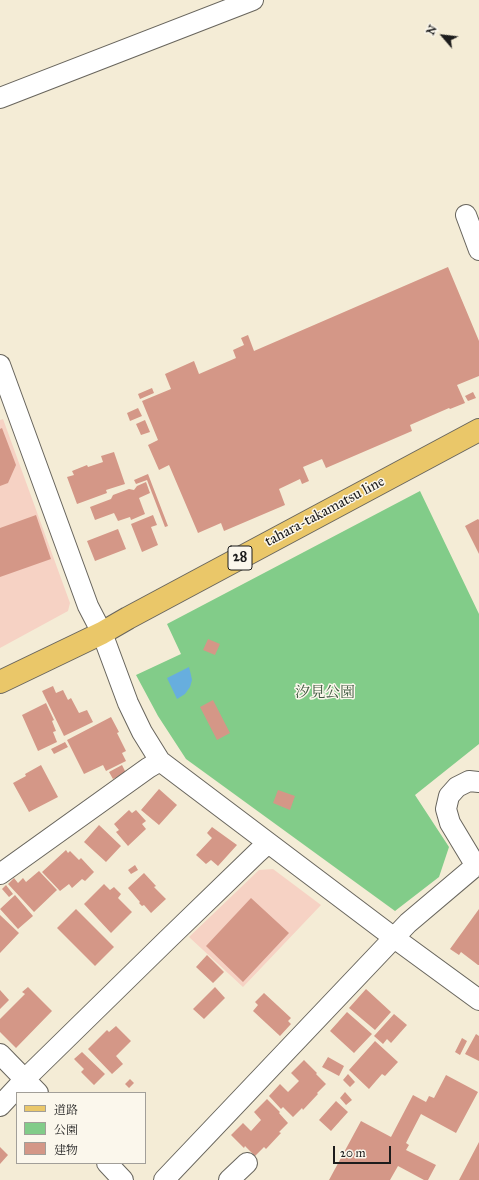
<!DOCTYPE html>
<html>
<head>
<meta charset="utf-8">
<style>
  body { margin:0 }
  #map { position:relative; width:479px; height:1180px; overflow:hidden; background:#f4ecd6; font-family:"IM FELL Great Primer","Noto Serif JP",serif }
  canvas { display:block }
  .legend { position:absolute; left:16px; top:1092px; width:130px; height:72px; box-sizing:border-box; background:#fbf7ec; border:1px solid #a29f99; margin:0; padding:5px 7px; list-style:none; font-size:12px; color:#1c1c1c }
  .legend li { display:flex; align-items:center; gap:8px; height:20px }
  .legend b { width:20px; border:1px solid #a29f99 }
  .north { position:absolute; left:423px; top:16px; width:40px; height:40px; -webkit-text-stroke:3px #fbf7ec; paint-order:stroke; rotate:298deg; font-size:11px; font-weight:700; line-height:16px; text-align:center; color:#1c1c1c }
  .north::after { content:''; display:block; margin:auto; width:14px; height:18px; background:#1c1c1c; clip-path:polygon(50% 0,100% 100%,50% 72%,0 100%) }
  .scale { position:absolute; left:333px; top:1146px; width:58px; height:18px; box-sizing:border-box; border:2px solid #1c1c1c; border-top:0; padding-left:5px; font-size:12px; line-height:14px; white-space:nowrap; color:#1c1c1c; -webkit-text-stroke:3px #fbf7ec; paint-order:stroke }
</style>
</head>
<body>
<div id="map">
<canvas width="479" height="1180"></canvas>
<ul class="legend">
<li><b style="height:5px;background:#eac769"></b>道路</li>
<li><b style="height:11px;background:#82cc89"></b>公園</li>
<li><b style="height:11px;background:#d49787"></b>建物</li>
</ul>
<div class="north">N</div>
<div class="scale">20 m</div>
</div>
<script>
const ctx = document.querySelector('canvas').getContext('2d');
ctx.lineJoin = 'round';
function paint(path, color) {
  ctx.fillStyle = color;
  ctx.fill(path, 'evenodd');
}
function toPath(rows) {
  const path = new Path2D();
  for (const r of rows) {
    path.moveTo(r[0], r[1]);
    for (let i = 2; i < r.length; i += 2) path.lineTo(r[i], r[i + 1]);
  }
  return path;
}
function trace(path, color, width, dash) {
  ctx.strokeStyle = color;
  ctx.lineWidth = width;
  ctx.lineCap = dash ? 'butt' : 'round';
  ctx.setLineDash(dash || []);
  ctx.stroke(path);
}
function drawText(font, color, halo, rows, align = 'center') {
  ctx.font = font + ' "IM FELL Great Primer","Noto Serif JP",serif';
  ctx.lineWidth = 3;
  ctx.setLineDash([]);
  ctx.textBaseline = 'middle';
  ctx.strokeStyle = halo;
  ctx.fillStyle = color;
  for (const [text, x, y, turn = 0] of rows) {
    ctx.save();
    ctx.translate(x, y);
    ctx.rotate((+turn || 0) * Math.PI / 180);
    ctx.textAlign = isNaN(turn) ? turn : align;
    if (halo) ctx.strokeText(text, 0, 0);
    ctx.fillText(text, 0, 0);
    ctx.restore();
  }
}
paint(toPath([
  [3,419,70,603,68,611,0,648,0,420],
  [273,869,321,905,243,987,189,937,259,870]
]), '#f6d2c4');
paint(toPath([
  [420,491,479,614,479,744,415,795,449,847,439,877,395,911,186,759,158,716,136,675,181,654,167,624]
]), '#82cc89');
paint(toPath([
  [189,667,191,675,192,680,190,687,185,694,177,699,167,678]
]), '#67aede');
paint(toPath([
  [448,267,479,341,479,376,457,385,465,403,450,409,449,408,410,425,412,431,326,468,322,459,303,467,309,481,302,484,300,479,279,489,285,505,224,531,221,523,198,533,169,465,159,470,148,445,158,440,142,401,171,389,165,374,194,361,199,374,236,358,233,350,244,345,241,338,248,335,254,351],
  [152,388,154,393,140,399,138,394],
  [473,392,476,398,468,401,465,396],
  [138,408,142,416,130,421,127,413],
  [145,420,150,432,141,435,136,424],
  [2,428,16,465,8,483,0,486,0,429],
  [114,452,125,484,106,490,107,493,77,504,67,477,74,475,72,471,87,465,88,467,103,462,101,456],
  [148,474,168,526,165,527,147,480,136,484,134,480],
  [146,482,150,493,139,498,145,514,131,520,130,517,118,521,114,513,95,520,90,507,111,499,113,495,129,489,134,490,137,486],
  [36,515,51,559,0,577,0,528],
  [153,515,157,525,151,527,158,545,142,552,131,524],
  [478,519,479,520,479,554,465,526],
  [118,529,126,549,95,561,87,541],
  [208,639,220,644,215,655,203,650],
  [53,686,56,693,63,690,68,700,71,698,79,713,87,710,93,722,64,736,42,691],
  [213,700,230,733,217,740,200,707],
  [46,703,54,720,52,721,56,731,53,732,57,742,38,751,22,715],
  [111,717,119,732,117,733,126,751,122,753,126,761,106,771,103,765,84,774,67,740],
  [65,742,68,747,54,754,51,749],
  [41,765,58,797,29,812,13,783,26,776,25,774],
  [122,765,126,773,113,779,109,772],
  [159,789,177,805,159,825,141,810],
  [278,790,295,796,290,810,273,803],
  [129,810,132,813,136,810,146,821,142,824,146,829,128,846,116,832,119,830,114,824],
  [99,825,121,846,106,862,84,842],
  [212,827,237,845,218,866,211,860,206,864,196,855,212,838,207,833],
  [66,850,68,853,70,851,79,860,81,858,94,872,85,881,82,879,72,888,69,884,60,891,42,872],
  [135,865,138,870,131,874,128,870],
  [39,871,57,890,34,912,8,884,14,878,18,883,23,878,26,882],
  [144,873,156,886,154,887,166,899,151,913,144,905,142,906,139,903,140,902,128,888],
  [104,884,110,890,114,887,121,894,118,898,132,912,111,933,84,904],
  [6,885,13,894,9,897,2,889],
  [15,895,33,916,18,929,0,909],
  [251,898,289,933,243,982,206,946],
  [76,909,114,947,95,966,57,928],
  [479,909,479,965,478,965,461,952,459,955,450,949],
  [0,915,19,933,0,953],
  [207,955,224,972,213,983,196,967],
  [28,987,52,1011,16,1048,0,1032,0,1019,25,994,22,992],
  [215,987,225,998,204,1019,193,1009],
  [366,989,391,1012,375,1030,349,1008],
  [0,990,9,1000,0,1009],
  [264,993,291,1018,288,1021,291,1024,280,1036,253,1011,258,1005,255,1002],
  [347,1012,372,1034,354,1053,330,1031],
  [394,1014,407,1025,391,1043,387,1039,383,1044,374,1036],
  [116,1026,131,1041,116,1056,123,1064,112,1074,88,1049,107,1030,109,1032],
  [476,1034,479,1036,479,1061,465,1054],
  [462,1038,467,1041,460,1055,455,1052],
  [375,1041,398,1062,385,1076,382,1074,369,1089,349,1070],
  [82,1052,105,1074,94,1085,81,1072,84,1069,74,1059],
  [328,1057,344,1066,339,1076,322,1067],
  [304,1060,317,1073,316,1074,326,1084,317,1093,318,1094,303,1110,302,1108,293,1117,283,1107,281,1109,269,1096,280,1084,288,1092,299,1081,291,1073],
  [348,1074,355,1082,350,1087,343,1080],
  [446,1075,478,1092,456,1133,421,1114,406,1143,409,1145,406,1150,436,1165,428,1180,424,1180,398,1166,390,1180,329,1180,361,1121,391,1137,413,1095,426,1102,429,1096,434,1098],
  [130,1079,134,1083,129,1088,125,1084],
  [345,1092,352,1100,346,1105,340,1098],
  [267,1099,280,1112,279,1113,288,1123,279,1132,281,1133,266,1149,264,1147,255,1156,245,1146,244,1148,231,1135,243,1123,251,1131,261,1120,254,1112],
  [336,1101,348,1112,331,1131,319,1120],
  [479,1142,479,1180,459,1180],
  [0,1147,8,1155,0,1164]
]), '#d49787');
const minor = toPath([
  [0,98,253,0],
  [466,215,479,250],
  [0,365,88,606,102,633,128,703,142,732,160,761,393,937,479,1000],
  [476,866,450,823,446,809,449,796,457,787,469,781,479,782],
  [0,874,148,768,160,761],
  [0,1054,38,1093],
  [0,1106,25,1079,166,941,257,853,268,843],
  [107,1163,123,1180],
  [164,1180,408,923,479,863],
  [229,1180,247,1163]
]);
const major = toPath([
  [0,682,102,633,128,618,479,430]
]);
trace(minor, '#68655d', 22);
trace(major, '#68655d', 24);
trace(minor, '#fff', 20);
trace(major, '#eac769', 22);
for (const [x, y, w] of [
  [240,558,24]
]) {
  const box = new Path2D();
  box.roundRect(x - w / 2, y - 12, w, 24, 3);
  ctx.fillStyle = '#fbf7ec';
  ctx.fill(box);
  trace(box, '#1c1c1c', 1);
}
drawText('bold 14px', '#1c1c1c', null, [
  ["28",240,558]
]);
drawText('15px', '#1c1c1c', '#fbf7ec', [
  ["tahara-takamatsu line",325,512,-28]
]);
drawText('15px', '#405a42', '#fbf7ec', [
  ["汐見公園",325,693]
]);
</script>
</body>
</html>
